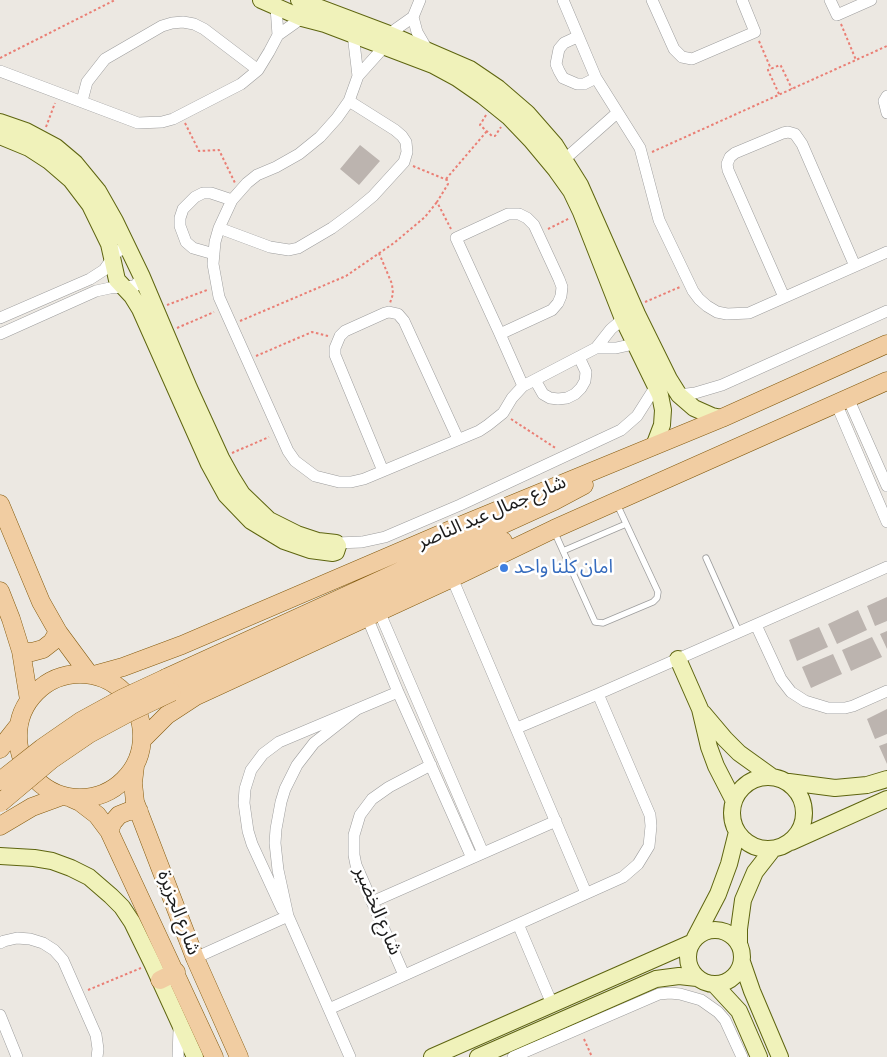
<!DOCTYPE html>
<html>
<head>
<meta charset="utf-8">
<style>
  body { margin:0 }
  canvas { display:block; background:#ece8e2 }
</style>
</head>
<body>
<canvas width="887" height="1057"></canvas>
<script>
const ctx = document.querySelector('canvas').getContext('2d');
ctx.lineJoin = 'round';
function paint(path, color) {
  ctx.fillStyle = color;
  ctx.fill(path, 'evenodd');
}
function toPath(rows) {
  const path = new Path2D();
  for (const r of rows) {
    if (r.length === 3) {
      path.moveTo(r[0] + r[2], r[1]);
      path.arc(r[0], r[1], r[2], 0, 2 * Math.PI);
      continue;
    }
    path.moveTo(r[0], r[1]);
    for (let i = 2; i < r.length; i += 2) path.lineTo(r[i], r[i + 1]);
  }
  return path;
}
function trace(path, color, width, dash) {
  ctx.strokeStyle = color;
  ctx.lineWidth = width;
  ctx.lineCap = dash ? 'butt' : 'round';
  ctx.setLineDash(dash || []);
  ctx.stroke(path);
}
function drawText(font, color, halo, rows, align = 'center') {
  ctx.font = font + ' "Sofia Sans Condensed","Noto Sans Arabic",sans-serif';
  ctx.lineWidth = 5;
  ctx.setLineDash([]);
  ctx.textBaseline = 'middle';
  ctx.strokeStyle = halo;
  ctx.fillStyle = color;
  for (const [text, x, y, turn = 0] of rows) {
    ctx.save();
    ctx.translate(x, y);
    ctx.rotate((+turn || 0) * Math.PI / 180);
    ctx.textAlign = isNaN(turn) ? turn : align;
    if (halo) ctx.strokeText(text, 0, 0);
    ctx.fillText(text, 0, 0);
    ctx.restore();
  }
}
paint(toPath([
  [360,145,380,161,359,185,340,169],
  [887,597,887,621,875,626,867,606],
  [858,610,867,630,837,644,828,624],
  [819,627,828,647,797,661,789,640],
  [887,631,887,649,880,634],
  [872,637,882,657,851,671,842,650],
  [833,654,842,674,811,688,802,667],
  [887,709,887,734,875,739,867,719],
  [887,743,887,764,879,746]
]), '#bcb4af');
const lane = toPath([
  [554,531,595,622,603,623,653,602,657,598,658,592,616,502],
  [563,551,626,524],
  [706,558,739,632]
]);
const street = toPath([
  [563,0,596,78,640,148,659,220,693,291,699,299,707,306,717,312,727,314,749,313,887,252],
  [652,0,674,49,682,57,692,59,755,32,742,0],
  [830,0,837,15,871,0],
  [276,7,278,35],
  [413,17,417,32,428,51],
  [353,34,358,76,349,101,337,118,320,137,299,154,276,167,257,175,247,183,232,200,219,228,215,242,213,264,219,297,288,451,295,461,315,476,339,482,351,482,364,479,479,431,488,425,503,413,512,398,523,386,596,348,611,329,623,319],
  [389,34,413,17,420,0],
  [577,37,564,43,559,49,556,64,559,71,563,78,577,84,584,84,596,78],
  [0,71,138,123,162,122,173,119,241,84,258,70,269,52,278,35,302,18],
  [358,76,384,47],
  [887,96,884,101,887,113],
  [82,101,87,82,105,59,162,26,172,23,183,22,194,24,204,29,258,70],
  [565,159,617,113],
  [219,228,270,247,289,250,298,248,332,228,355,211,373,196,404,162,407,152,406,142,402,136,395,130,349,101],
  [214,254,193,248,186,242,180,226,180,218,183,209,195,197,203,193,211,193,232,200],
  [784,297,728,170,727,164,730,157,735,153,783,133,788,132,795,134,802,144,855,266],
  [0,318,90,279,104,270,116,253,120,250,129,249],
  [0,334,96,291,110,288,135,286,142,277],
  [500,334,456,238,508,214,519,214,527,218,534,225,559,279,562,287,561,296,558,303,552,310,500,334,523,386],
  [596,348,616,348,634,344],
  [535,380,543,394,550,398,558,399,567,398,575,394,581,388,585,381,586,372,579,357],
  [679,395,695,393,722,385,887,311],
  [848,398,887,486],
  [836,403,887,522],
  [383,471,335,355,335,348,340,336,345,331,385,313,389,312,398,314,404,321,458,439],
  [336,543,362,542,385,537,460,505,621,430,637,416,656,386],
  [452,578,586,893],
  [379,611,483,853],
  [367,617,398,692,472,858],
  [756,625,781,679,791,692,805,701,828,708,845,708,853,706,887,691],
  [517,728,598,694,887,567],
  [372,902,556,821],
  [282,909,252,844,248,831,244,803,245,789,251,770,263,754,279,742,398,692],
  [518,924,552,1004],
  [0,943,4,941,17,938,30,939,43,943,54,950,63,960,96,1035,98,1049,97,1057],
  [195,958,288,916],
  [404,975,356,865,354,855,354,835,360,815,372,799,389,787,431,765],
  [329,1009,623,877,638,864,649,846,651,826,650,815,598,694],
  [0,1015,17,1057],
  [178,1057,179,1029],
  [350,1057,288,916,278,870,275,843,276,829,281,802,285,789,297,765,314,743,356,710],
  [513,1057,659,994,670,993,680,994,701,1000,718,1012,725,1020,742,1057]
]);
const secondary = toPath([
  [261,0,302,18,325,24,433,65,457,78,483,96,509,117,531,140,556,170,571,191,581,212,623,319,660,395,663,410,662,425,654,446],
  [299,0,389,34,470,69,498,88,527,113,555,145,580,185,637,314,669,379,679,395,694,408,712,416,722,418],
  [0,122,26,131,56,147,75,163,98,191,115,221,142,277,189,388,221,458,232,478,242,494,269,520,297,534,318,541,336,543,338,546,336,552,333,553,310,550,284,541,251,521,226,495,209,464,140,309,132,296,117,280,109,244,90,205,71,180,49,161,29,148,0,136],
  [678,659,700,709,709,747,716,766,734,801],
  [703,713,725,739,739,753,771,776],
  [768,813,36],
  [789,782,835,788,867,785,887,779],
  [791,842,887,799],
  [0,856,34,858,52,861,71,868,89,877,111,896,122,907,132,922,152,963,195,1057],
  [715,957,27],
  [695,938,718,894,729,864,737,832],
  [739,944,739,929,743,900,755,872,773,849],
  [742,962,752,991,780,1057],
  [715,985,739,1011,759,1057],
  [432,1057,691,943],
  [478,1057,656,979,679,976,697,978]
]);
const primary = toPath([
  [0,504,41,602,58,632,89,674],
  [0,591,11,619,21,651,29,700],
  [21,651,32,652,43,649,52,642,58,632],
  [80,736,62],
  [94,675,123,667,182,645,462,525,722,418,887,344],
  [166,678,554,501,584,485],
  [172,692,503,541],
  [142,740,167,715,196,696,452,578,554,529,887,381],
  [0,749,18,726],
  [135,766,133,783,135,802,195,958,239,1057],
  [71,798,80,802,97,815,109,831,214,1057],
  [0,826,32,807,62,796],
  [109,831,113,822,119,815,129,811,139,811],
  [160,980,176,972]
]);
trace(lane, '#9d9d9d', 7);
trace(street, '#9d9d9d', 12);
trace(secondary, '#5e6510', 18);
trace(primary, '#845b0f', 19);
trace(toPath([
  [841,24,856,60],
  [759,41,771,69],
  [0,58,115,0],
  [779,94,768,70,780,65,781,66,792,89],
  [486,115,480,125,492,136,495,136,501,127],
  [185,123,199,151,219,150,235,183],
  [46,127,55,103],
  [652,152,887,46],
  [413,166,447,180,448,184,437,202,451,229],
  [446,179,487,131],
  [548,229,570,218],
  [379,253,392,284,393,294,390,303],
  [645,302,680,287],
  [167,305,207,290],
  [240,321,346,276,394,243,425,217,437,202],
  [177,328,214,312],
  [256,356,312,332,328,336],
  [511,419,557,449],
  [232,453,269,437],
  [88,990,141,968],
  [584,1039,592,1057]
]), '#ea7f75', 2, [2.5, 2.5]);
trace(lane, '#fff', 5.5);
trace(street, '#fff', 11);
trace(secondary, '#f0f2ba', 16);
trace(primary, '#f1cda2', 18);
const primaryBridge = toPath([
  [0,781,42,748,81,721,123,698,166,678],
  [0,803,51,760,89,734,130,712,172,692]
]);
trace(primaryBridge, '#845b0f', 19, []);
trace(primaryBridge, '#f1cda2', 18);
for (const [x, y, r, color] of [
  [504,568,5,"#3f7fe0"]
]) {
  const dot = new Path2D();
  dot.arc(x, y, r, 0, 2 * Math.PI);
  ctx.fillStyle = color;
  ctx.fill(dot);
  trace(dot, '#fff', 2);
}
drawText('19px', '#1c1c1c', '#fff', [
  ["شارع جمال عبد الناصر",492,513,-23],
  ["شارع الخضير",377,911,67],
  ["شارع الجزيرة",178,913,69]
]);
drawText('19px', '#366cbe', '#fff', [
  ["امان كلنا واحد",514,568]
], 'left');
</script>
</body>
</html>
